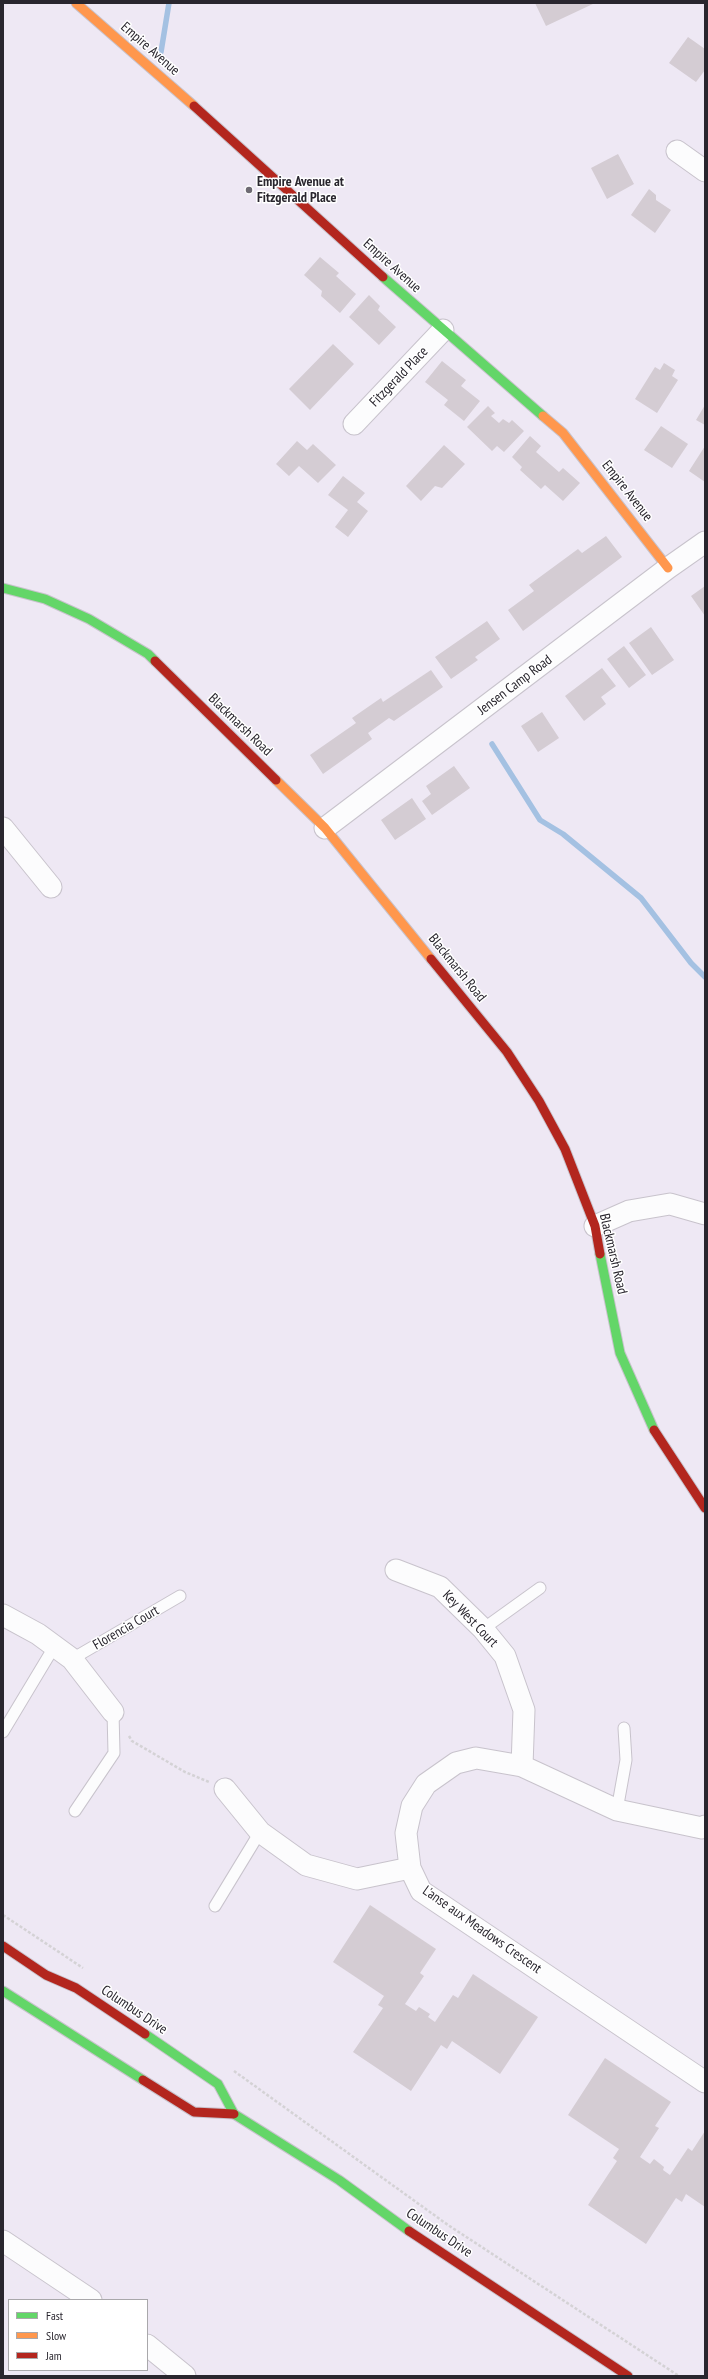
<!DOCTYPE html>
<html>
<head>
<meta charset="utf-8">
<style>
  body { margin:0 }
  #map { position:relative; width:708px; height:2379px; overflow:hidden; background:#eee8f4; font-family:"PT Sans Narrow",sans-serif }
  canvas { display:block }
  .frame { position:absolute; inset:0; border:4px solid #29262e; pointer-events:none }
  .legend { position:absolute; left:8px; top:2299px; width:140px; height:72px; box-sizing:border-box; background:#fff; border:1px solid #a9a8ab; margin:0; padding:5px 7px; list-style:none; font-size:12px; color:#29262e }
  .legend li { display:flex; align-items:center; gap:8px; height:20px }
  .legend b { width:20px; border:1px solid #a9a8ab }
</style>
</head>
<body>
<div id="map">
<canvas width="708" height="2379"></canvas>
<div class="frame"></div>
<ul class="legend">
<li><b style="height:5px;background:#63d668"></b>Fast</li>
<li><b style="height:5px;background:#ff974d"></b>Slow</li>
<li><b style="height:5px;background:#b3261e"></b>Jam</li>
</ul>
</div>
<script>
const ctx = document.querySelector('canvas').getContext('2d');
ctx.lineJoin = 'round';
function toPath(rows) {
  const path = new Path2D();
  for (const r of rows) {
    path.moveTo(r[0], r[1]);
    for (let i = 2; i < r.length; i += 2) path.lineTo(r[i], r[i + 1]);
  }
  return path;
}
function trace(path, color, width, dash) {
  ctx.strokeStyle = color;
  ctx.lineWidth = width;
  ctx.lineCap = dash ? 'butt' : 'round';
  ctx.setLineDash(dash || []);
  ctx.stroke(path);
}
function paint(path, color) {
  ctx.fillStyle = color;
  ctx.fill(path, 'evenodd');
}
function drawText(font, color, halo, rows, align = 'center') {
  ctx.font = font + ' "PT Sans Narrow",sans-serif';
  ctx.lineWidth = 3;
  ctx.setLineDash([]);
  ctx.textBaseline = 'middle';
  ctx.strokeStyle = halo;
  ctx.fillStyle = color;
  for (const [text, x, y, turn = 0] of rows) {
    ctx.save();
    ctx.translate(x, y);
    ctx.rotate((+turn || 0) * Math.PI / 180);
    ctx.textAlign = isNaN(turn) ? turn : align;
    if (halo) ctx.strokeText(text, 0, 0);
    ctx.fillText(text, 0, 0);
    ctx.restore();
  }
}
trace(toPath([
  [161,52,169,3],
  [492,744,540,820,563,834,641,898,691,963,705,977]
]), '#a4c1e2', 5.5);
paint(toPath([
  [535,3,595,3,546,26],
  [688,37,705,49,705,70,696,82,669,63],
  [618,154,634,184,607,199,591,168],
  [649,189,656,195,656,200,671,210,655,233,631,215],
  [320,257,339,273,336,276,356,294,340,313,321,296,322,291,304,275],
  [369,295,380,306,378,310,396,327,379,345,349,317],
  [333,344,354,364,310,410,289,389],
  [442,361,466,380,461,386,480,401,464,421,444,405,448,400,425,382],
  [664,363,675,370,672,376,678,380,657,413,635,399,655,367,660,370],
  [705,405,705,425,696,420],
  [488,406,495,413,491,416,499,423,503,419,509,423,512,420,524,431,504,452,497,446,492,451,467,427],
  [661,426,688,444,672,468,644,450],
  [530,436,541,446,536,452,559,472,563,468,580,483,563,501,545,485,541,489,520,470,522,467,512,457],
  [297,441,307,450,313,444,336,465,318,483,299,466,289,476,276,464],
  [444,445,465,464,442,488,435,486,421,501,406,486],
  [705,446,705,482,689,471],
  [343,476,365,493,357,502,368,511,348,537,335,527,348,510,328,495],
  [606,536,622,557,523,631,508,610,534,591,529,585,578,549,582,553],
  [705,586,705,616,691,596],
  [487,621,500,639,475,657,478,660,451,679,435,657],
  [651,627,674,660,652,675,629,643],
  [624,646,646,675,629,688,607,659],
  [602,668,616,686,601,697,606,704,584,721,565,696],
  [431,670,443,687,394,721,389,718,368,733,372,739,323,774,310,755,356,723,352,718,381,698,383,702],
  [542,712,559,738,538,752,521,726],
  [454,766,470,788,432,815,422,801,431,794,426,786],
  [412,798,426,819,395,840,381,820],
  [370,1905,436,1949,420,1973,424,1976,405,2004,416,2011,419,2007,430,2014,428,2017,435,2022,453,1995,458,1998,473,1974,538,2017,500,2074,452,2041,447,2049,441,2045,411,2091,353,2052,383,2008,378,2005,384,1996,333,1962],
  [605,2058,671,2102,655,2126,659,2128,640,2157,650,2164,654,2159,664,2167,663,2170,670,2175,688,2148,692,2151,705,2131,705,2207,686,2194,682,2202,676,2198,646,2244,588,2205,617,2161,613,2158,619,2149,568,2115]
]), '#d4ccd3');
const lane = toPath([
  [483,1629,540,1588],
  [72,1659,180,1596],
  [3,1732,54,1647],
  [617,1810,626,1760,624,1728],
  [75,1811,114,1753,113,1712],
  [215,1906,260,1832]
]);
const street = toPath([
  [677,151,705,171],
  [354,424,443,330],
  [3,828,51,887],
  [325,828,668,568,705,542],
  [595,1226,629,1211,670,1204,705,1214],
  [396,1570,440,1587,483,1629,505,1656,524,1710,522,1766],
  [3,1615,38,1634,72,1659,113,1712],
  [225,1789,260,1832,306,1865,357,1879,410,1868],
  [705,1826,702,1828,617,1810,522,1766,476,1758,456,1763,426,1784,412,1806,406,1833,410,1868,421,1891,705,2082],
  [3,2241,91,2300],
  [147,2345,185,2376]
]);
const fast = toPath([
  [383,277,543,416],
  [3,588,45,599,89,619,148,654,155,661],
  [600,1254,620,1353,654,1430],
  [3,1991,143,2080],
  [145,2034,218,2084,234,2114,339,2180,409,2231]
]);
const slow = toPath([
  [76,3,194,106],
  [543,416,563,433,668,568],
  [276,780,325,828,431,959]
]);
const jam = toPath([
  [194,106,383,277],
  [155,661,276,780],
  [431,959,507,1052,539,1101,565,1149,595,1226,600,1254],
  [654,1430,705,1508],
  [3,1946,46,1975,76,1988,145,2034],
  [143,2080,194,2112,234,2114],
  [409,2231,628,2376]
]);
trace(lane, '#c8c3cc', 13);
trace(street, '#c8c3cc', 23);
trace(fast, '#c8c3cc', 11);
trace(slow, '#c8c3cc', 11);
trace(jam, '#c8c3cc', 11);
trace(toPath([
  [129,1736,132,1741,185,1772,209,1782],
  [3,1915,83,1968],
  [234,2071,448,2225,679,2376]
]), '#d4d2d5', 2.5, [3, 2]);
trace(lane, '#fcfcfd', 11);
trace(street, '#fcfcfd', 21);
trace(fast, '#63d668', 9);
trace(slow, '#ff974d', 9);
trace(jam, '#b3261e', 9);
for (const [x, y, r, color] of [
  [249,190,4,"#6e6a73"]
]) {
  const dot = new Path2D();
  dot.arc(x, y, r, 0, 2 * Math.PI);
  ctx.fillStyle = color;
  ctx.fill(dot);
  trace(dot, '#fff', 1.5);
}
drawText('14px', '#29262e', '#fff', [
  ["Empire Avenue",150,49,41],
  ["Empire Avenue",392,266,42],
  ["Fitzgerald Place",399,377,-46],
  ["Empire Avenue",627,491,52],
  ["Jensen Camp Road",515,685,-37],
  ["Blackmarsh Road",240,725,44],
  ["Blackmarsh Road",457,968,51],
  ["Blackmarsh Road",613,1254,77],
  ["Key West Court",470,1619,46],
  ["Florencia Court",126,1628,-30],
  ["L'anse aux Meadows Crescent",482,1930,35],
  ["Columbus Drive",134,2010,34],
  ["Columbus Drive",439,2233,34]
]);
drawText('bold 14px', '#29262e', '#fff', [
  ["Empire Avenue at",257,182],
  ["Fitzgerald Place",257,198]
], 'left');
</script>
</body>
</html>
